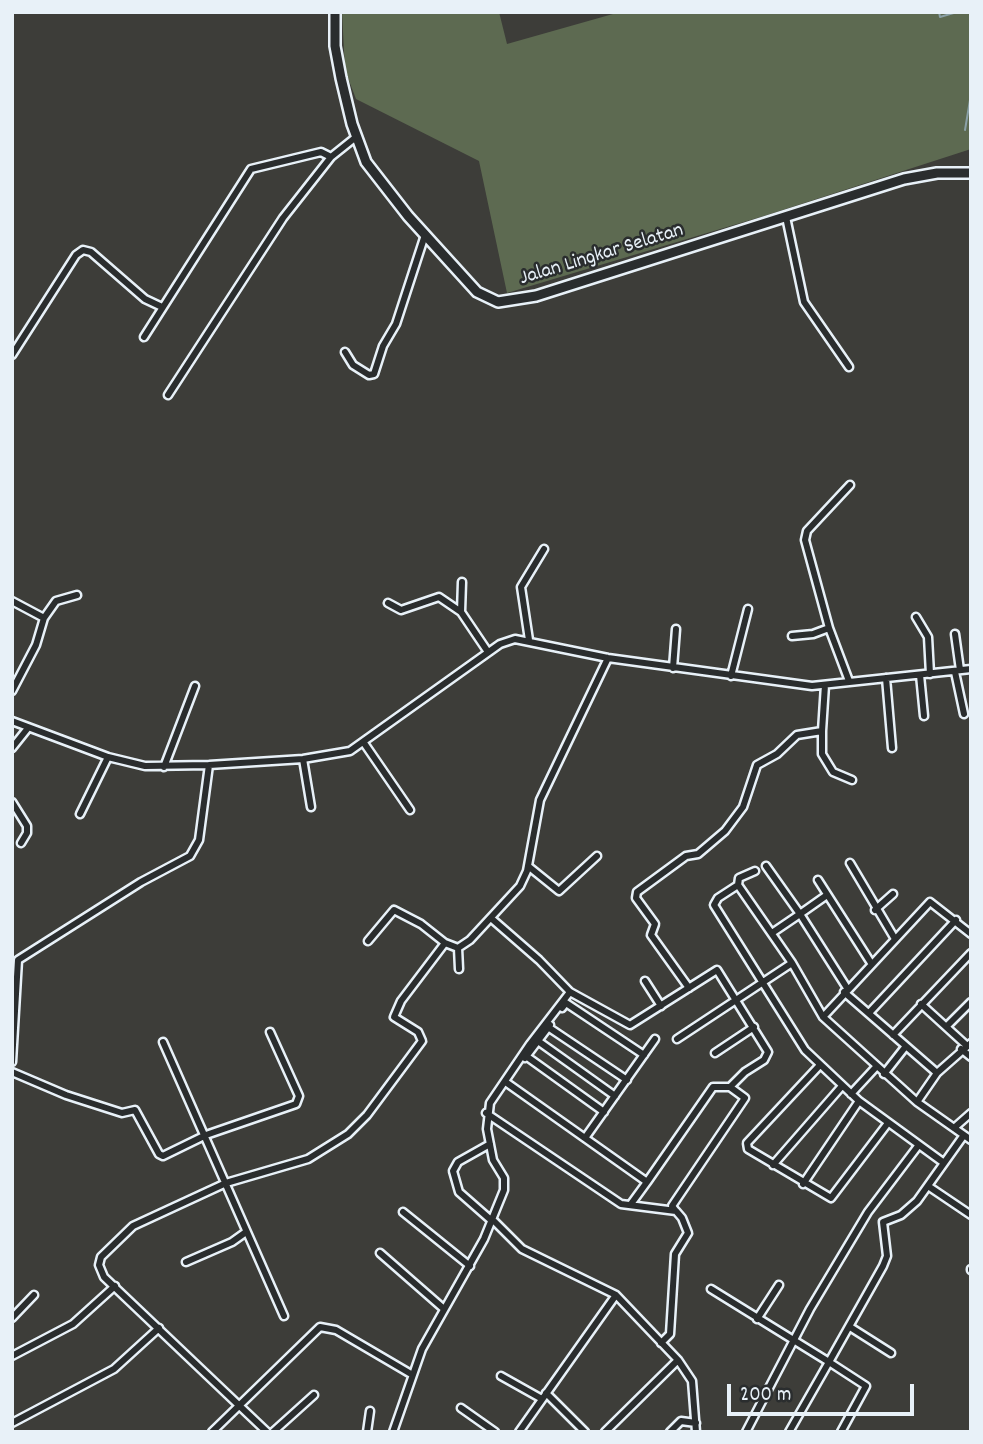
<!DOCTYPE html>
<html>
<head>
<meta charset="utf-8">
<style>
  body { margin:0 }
  #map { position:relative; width:983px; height:1444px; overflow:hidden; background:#3d3d39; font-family:Dekko,sans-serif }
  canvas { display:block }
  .frame { position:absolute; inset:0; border:14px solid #e8f1f8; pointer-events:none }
  .scale { position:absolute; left:727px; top:1384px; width:187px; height:32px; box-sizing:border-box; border:4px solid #e8f1f8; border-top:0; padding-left:9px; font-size:21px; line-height:24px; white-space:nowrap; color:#e8f1f8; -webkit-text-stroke:5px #2a2d2e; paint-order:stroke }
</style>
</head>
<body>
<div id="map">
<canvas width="983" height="1444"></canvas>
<div class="frame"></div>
<div class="scale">200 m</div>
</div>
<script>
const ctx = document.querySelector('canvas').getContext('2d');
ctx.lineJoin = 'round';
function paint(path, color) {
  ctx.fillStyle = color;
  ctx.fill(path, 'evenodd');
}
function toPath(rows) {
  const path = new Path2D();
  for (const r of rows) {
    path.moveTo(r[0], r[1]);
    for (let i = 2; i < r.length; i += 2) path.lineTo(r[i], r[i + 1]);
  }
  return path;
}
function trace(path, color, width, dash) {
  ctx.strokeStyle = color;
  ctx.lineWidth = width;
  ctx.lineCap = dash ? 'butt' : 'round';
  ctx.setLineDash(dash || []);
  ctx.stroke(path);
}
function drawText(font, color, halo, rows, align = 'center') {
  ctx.font = font + ' Dekko,sans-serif';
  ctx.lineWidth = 5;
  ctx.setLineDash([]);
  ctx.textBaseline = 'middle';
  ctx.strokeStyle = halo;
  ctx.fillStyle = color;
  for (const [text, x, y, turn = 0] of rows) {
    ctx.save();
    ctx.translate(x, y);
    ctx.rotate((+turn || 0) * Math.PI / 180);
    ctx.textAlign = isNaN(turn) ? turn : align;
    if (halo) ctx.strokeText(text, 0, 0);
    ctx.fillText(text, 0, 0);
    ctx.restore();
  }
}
paint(toPath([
  [342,12,499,12,507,44,620,12,971,12,971,149,767,215,507,293,479,161,356,99,345,70]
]), '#5d6a51');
trace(toPath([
  [939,12,940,17,957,12],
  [965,130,971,94]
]), '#8aa0a6', 2);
const minor = toPath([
  [786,217,804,302,849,367],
  [144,337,251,169,321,152,331,157],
  [345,352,353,365,369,375,374,374,383,346,396,324,425,235],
  [12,355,76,255,83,250,91,252,145,299,162,307],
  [168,395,283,218,331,157,356,137],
  [462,582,461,612,488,652],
  [12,601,44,618,36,645,12,691],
  [388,603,401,610,439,597,461,612],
  [916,617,928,637,930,674],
  [44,618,56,601,77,595],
  [955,634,960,670],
  [792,636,813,634,829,628],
  [529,640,521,587,544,549],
  [673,668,676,629],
  [955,672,964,714],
  [920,675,924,716],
  [731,676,748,609],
  [886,678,892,748],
  [849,681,829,628,805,540,807,531,850,485],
  [12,721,108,757,145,766,209,765,303,759,350,751,500,644,515,639,608,658,812,686,971,669],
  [822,731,822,754,833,772,852,780],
  [364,743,410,810],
  [12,748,28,728],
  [303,759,311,807],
  [164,767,195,686],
  [12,802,27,826,27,833,21,843],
  [80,814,108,757],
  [850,863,895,939],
  [528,866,559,891,597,856],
  [766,866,800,914,827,895],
  [818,880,871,963],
  [738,885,739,878,755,871],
  [875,910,893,894],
  [492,919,539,960,570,992,630,1025,717,970,768,1052,764,1060,745,1072,730,1087],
  [772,933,800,914,847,988],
  [368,941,394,910,421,924,445,943],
  [458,948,459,969],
  [645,981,661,1006],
  [689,988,651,935,655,924,636,898,637,892,686,856,698,854,725,831,743,807,757,765,777,754,797,735,822,731,825,685],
  [844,992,937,1073,917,1102],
  [921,1004,966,1045],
  [562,1008,566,1003,644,1055],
  [869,1013,956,920],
  [823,1017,930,902,971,934],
  [947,1026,971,1002],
  [548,1027,627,1080],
  [893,1035,971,953],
  [677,1039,792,963],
  [538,1041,615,1096],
  [163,1042,284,1316],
  [961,1049,971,1057],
  [715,1053,754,1027],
  [526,1056,604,1112],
  [525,1058,550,1025],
  [12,1062,18,960,141,882,190,856,199,840,209,765],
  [820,1065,747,1143,748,1149,831,1198,888,1123],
  [12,1072,66,1095,122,1113,135,1110,159,1154,163,1156,206,1135,296,1104,299,1096,270,1032],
  [937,1073,971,1043],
  [884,1074,906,1046],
  [507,1083,647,1182,631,1204],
  [851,1094,876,1067],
  [486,1113,621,1204,676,1211,682,1218,688,1233,675,1254,670,1334,661,1343],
  [954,1128,971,1113],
  [585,1138,655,1039],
  [490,1144,458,1162,453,1171,459,1192,492,1221],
  [944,1163,859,1101,805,1050,714,905,718,898,738,885,792,963,823,1017,917,1102,971,1140],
  [773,1165,842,1086],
  [647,1182,713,1087,730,1087,745,1098,672,1206,675,1210],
  [803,1184,859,1101],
  [928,1186,971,1215],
  [403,1212,470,1266],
  [493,1220,522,1249,616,1295,678,1360,692,1381,696,1432],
  [380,1253,444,1309],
  [186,1262,232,1242,246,1232],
  [971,1270,971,1269],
  [711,1289,829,1362,883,1266,887,1256,883,1222,901,1215,917,1201,964,1135],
  [12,1318,34,1295],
  [757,1319,779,1285],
  [850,1327,891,1353],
  [12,1356,73,1324,115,1286],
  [501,1376,542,1399],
  [546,1393,585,1432],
  [461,1408,495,1432],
  [12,1423,114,1369,159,1328],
  [212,1432,320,1327,336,1330,411,1374],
  [267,1432,104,1277,99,1265,101,1257,133,1226,226,1183,308,1159,348,1134,367,1115,422,1041,418,1032,394,1017,401,1001,445,943,458,948,470,940,520,886,527,871,540,800,608,658],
  [273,1432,314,1395],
  [367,1432,370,1411],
  [393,1432,422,1349,484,1239,504,1190,504,1178,493,1160,487,1129,490,1103,530,1044,570,992],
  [519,1432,616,1295],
  [605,1432,678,1360],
  [670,1432,681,1421,696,1423],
  [746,1432,810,1309,868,1212,918,1146],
  [789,1432,829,1362,866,1386,841,1432]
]);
const highway = toPath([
  [335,12,335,46,341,78,352,124,366,162,408,216,477,292,498,302,536,296,904,179,937,173,971,173]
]);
trace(minor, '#e8f1f8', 11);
trace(highway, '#e8f1f8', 14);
trace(minor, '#2a2d2e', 6);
trace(highway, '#2a2d2e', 9);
drawText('21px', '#e8f1f8', '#2a2d2e', [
  ["Jalan Lingkar Selatan",602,256,-17]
]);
</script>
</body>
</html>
